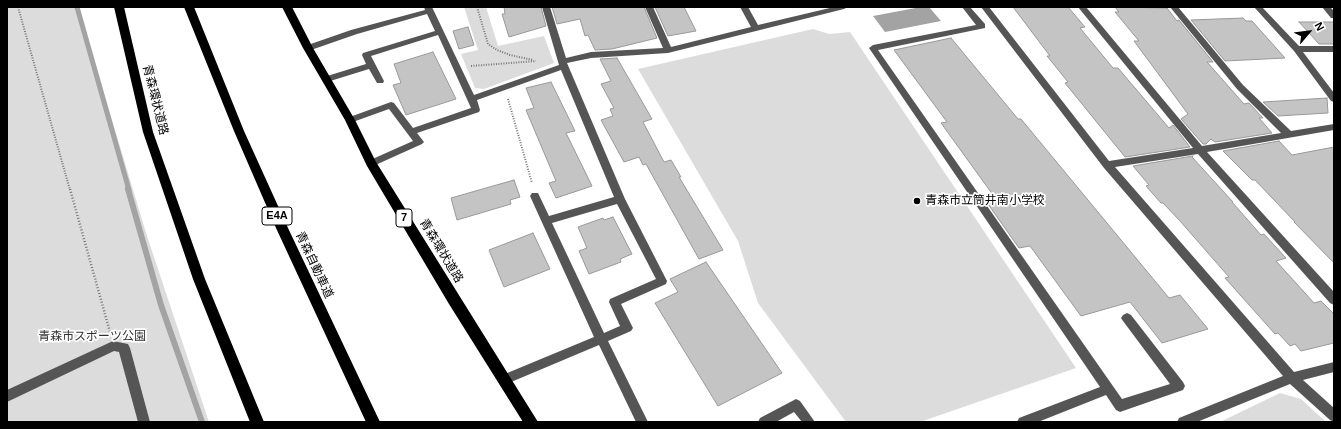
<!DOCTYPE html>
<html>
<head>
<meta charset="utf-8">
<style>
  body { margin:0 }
  #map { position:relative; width:1341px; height:429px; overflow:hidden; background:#fff; font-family:Arial,sans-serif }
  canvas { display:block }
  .frame { position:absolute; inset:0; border:8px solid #000; pointer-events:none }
  .north { position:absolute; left:1289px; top:12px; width:40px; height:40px; -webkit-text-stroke:3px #fff; paint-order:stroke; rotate:62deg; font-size:11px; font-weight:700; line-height:16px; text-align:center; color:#000 }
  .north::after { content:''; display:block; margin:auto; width:14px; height:18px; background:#000; clip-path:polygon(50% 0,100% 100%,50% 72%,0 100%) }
</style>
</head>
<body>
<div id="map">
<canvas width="1341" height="429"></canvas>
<div class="frame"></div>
<div class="north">N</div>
</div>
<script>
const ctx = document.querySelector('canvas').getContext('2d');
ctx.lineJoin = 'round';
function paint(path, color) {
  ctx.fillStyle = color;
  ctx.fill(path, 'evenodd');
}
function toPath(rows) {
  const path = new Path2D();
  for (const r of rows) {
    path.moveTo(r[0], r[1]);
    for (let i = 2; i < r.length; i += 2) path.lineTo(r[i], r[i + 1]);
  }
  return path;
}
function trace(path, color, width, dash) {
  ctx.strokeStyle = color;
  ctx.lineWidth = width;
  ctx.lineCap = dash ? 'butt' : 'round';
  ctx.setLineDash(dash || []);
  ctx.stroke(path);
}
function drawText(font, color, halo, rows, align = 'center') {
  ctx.font = font + ' Arial,"Noto Sans JP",sans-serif';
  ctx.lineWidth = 3.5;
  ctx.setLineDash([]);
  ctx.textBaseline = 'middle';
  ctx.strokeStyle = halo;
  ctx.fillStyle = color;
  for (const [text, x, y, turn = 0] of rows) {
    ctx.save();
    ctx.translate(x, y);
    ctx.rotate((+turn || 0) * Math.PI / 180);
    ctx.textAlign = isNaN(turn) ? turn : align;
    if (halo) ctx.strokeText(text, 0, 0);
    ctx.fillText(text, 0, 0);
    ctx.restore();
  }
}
paint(toPath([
  [7,7,78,7,147,236,209,422,7,422],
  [464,7,486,7,498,46,544,36,554,63,484,89,475,88,461,54,478,50],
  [813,29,829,34,850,32,1076,368,920,422,846,422,758,303,738,241,638,69],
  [1280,393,1301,399,1326,422,1220,422]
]), '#dcdcdc');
paint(toPath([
  [921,7,929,7,941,21,885,32,873,16]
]), '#a3a3a3');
trace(toPath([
  [77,7,129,190]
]), '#a3a3a3', 5);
trace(toPath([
  [128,189,161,305,202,422]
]), '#a3a3a3', 6);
const building = toPath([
  [504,7,541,7,546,26,509,37,502,14,505,14,504,7],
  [552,7,644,7,657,38,612,49,595,50,588,35,585,36,580,19,557,24,552,7],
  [655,7,684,7,696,31,668,36,655,7],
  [1013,7,1068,7,1085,27,1080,28,1113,68,1118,68,1169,128,1173,125,1190,147,1125,157,1065,83,1068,82,1047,56,1050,56,1013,7],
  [1115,7,1167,8,1177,21,1179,20,1213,62,1207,62,1244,104,1249,103,1263,118,1259,118,1272,133,1215,142,1211,139,1206,144,1203,144,1181,119,1188,114,1134,41,1139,41,1115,12,1119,12,1115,7],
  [1243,18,1246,21,1252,21,1285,58,1225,61,1191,20,1243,18],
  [1299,22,1334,22,1334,44,1319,44,1299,22],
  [468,27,474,45,459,49,453,31,468,27],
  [951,38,1018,119,1021,119,1169,298,1180,295,1208,329,1162,343,1130,302,1081,316,1030,246,1019,248,983,197,993,195,941,123,947,122,894,50,951,38],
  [433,52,456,99,406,115,393,85,401,83,394,64,433,52],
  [617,58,652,119,643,122,664,162,671,160,681,177,679,177,723,250,699,259,646,164,643,165,639,157,624,162,601,120,613,116,610,109,614,108,601,84,611,81,600,59,617,58],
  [551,82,575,131,566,133,592,186,556,198,549,183,556,181,526,110,534,108,526,88,551,82],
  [1327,98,1328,113,1278,116,1263,102,1327,98],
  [1279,141,1292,155,1334,147,1334,263,1294,222,1295,222,1255,180,1252,180,1223,151,1279,141],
  [1193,156,1192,157,1233,202,1232,202,1261,235,1264,234,1286,258,1276,261,1314,303,1321,301,1334,314,1334,343,1301,351,1295,344,1290,346,1278,333,1275,334,1225,278,1229,277,1180,221,1163,203,1161,203,1146,186,1149,185,1133,166,1193,156],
  [514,180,520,197,510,200,511,204,457,220,451,198,514,180],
  [613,217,632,254,620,259,621,262,589,274,579,251,587,248,578,227,603,218,604,220,613,217],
  [533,233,550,269,504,287,489,250,533,233],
  [706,262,782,373,718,406,655,303,678,292,670,279,706,262]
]);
paint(building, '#c4c4c4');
trace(building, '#999', 1);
trace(toPath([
  [18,7,70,190],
  [477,7,488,44,497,50,510,55,533,60],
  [471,66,536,61],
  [508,99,532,183]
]), '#777', 2, [1, 1.5]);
trace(toPath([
  [70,189,110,332]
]), '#777', 2.5, [1, 2]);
paint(toPath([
  [424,7,432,7,474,95,559,65,542,7,550,7,566,58,591,52,663,48,645,7,653,7,671,47,751,27,740,7,748,7,758,25,834,7,848,7,844,9,668,53,591,58,567,63,625,199,667,281,666,284,621,304,633,328,631,331,608,341,648,422,636,422,599,345,504,385,500,384,498,380,500,376,594,337,530,196,532,193,538,193,549,216,614,197,561,70,477,100,480,110,479,112,417,133,424,142,422,144,371,167,366,163,368,161,413,141,389,109,350,123,346,120,347,118,391,102,394,103,413,128,471,108,438,35,371,56,384,81,383,83,377,83,369,69,327,82,323,79,324,77,366,64,362,55,363,53,435,31,427,14,357,34,311,50,308,51,304,48,305,46,351,30,425,10,424,7],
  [617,204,656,279,610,299,609,302,620,326,604,333,552,223,617,204],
  [962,7,970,7,985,24,985,28,878,50,1122,399,1170,384,1123,321,1121,318,1123,315,1127,313,1131,315,1183,382,1185,386,1183,390,1120,412,1116,410,1106,395,1038,422,1017,422,1019,418,1100,387,869,48,873,45,976,25,962,7],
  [981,7,989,7,1109,161,1193,148,1078,7,1086,7,1202,146,1281,133,1237,89,1170,7,1178,7,1243,85,1291,131,1334,124,1334,130,1207,152,1334,292,1334,305,1330,303,1198,154,1115,167,1294,372,1334,362,1334,372,1303,380,1334,408,1334,422,1330,420,1290,384,1197,422,1177,422,1179,418,1283,376,1104,168,981,7],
  [1254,7,1262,7,1299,46,1334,46,1334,52,1303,52,1334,93,1334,102,1331,101,1294,51,1254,7],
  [1322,7,1330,7,1334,11,1334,18,1331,18,1322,7],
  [113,341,128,344,130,348,150,422,138,422,119,352,114,351,7,402,7,390,113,341],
  [796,399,800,401,815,422,802,422,794,412,776,422,758,422,760,418,796,399]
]), '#555');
paint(toPath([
  [114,7,124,7,153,132,205,279,264,422,250,422,193,279,143,132,114,7],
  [184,7,194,7,244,131,288,228,380,422,366,422,276,228,234,131,184,7],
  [282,7,292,7,313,48,355,120,376,162,538,422,523,422,449,304,367,166,345,120,303,48,282,7]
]), '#000');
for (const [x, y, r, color] of [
  [917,201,4,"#000"]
]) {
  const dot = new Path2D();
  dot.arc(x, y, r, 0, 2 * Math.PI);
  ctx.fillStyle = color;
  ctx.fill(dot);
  trace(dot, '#fff', 1.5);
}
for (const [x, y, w] of [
  [277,216,30],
  [404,218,16]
]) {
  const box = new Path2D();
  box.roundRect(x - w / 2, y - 9, w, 18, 3);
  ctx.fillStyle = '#fff';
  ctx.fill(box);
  trace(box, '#000', 1);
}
drawText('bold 11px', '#000', null, [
  ["E4A",277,216],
  ["7",404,218]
]);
drawText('12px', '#000', '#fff', [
  ["青森環状道路",155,100,76],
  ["青森環状道路",441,251,59],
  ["青森自動車道",314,265,65]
]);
drawText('12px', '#000', '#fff', [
  ["青森市立筒井南小学校",925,201]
], 'left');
drawText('12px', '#333', '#fff', [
  ["青森市スポーツ公園",92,337]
]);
</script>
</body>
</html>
